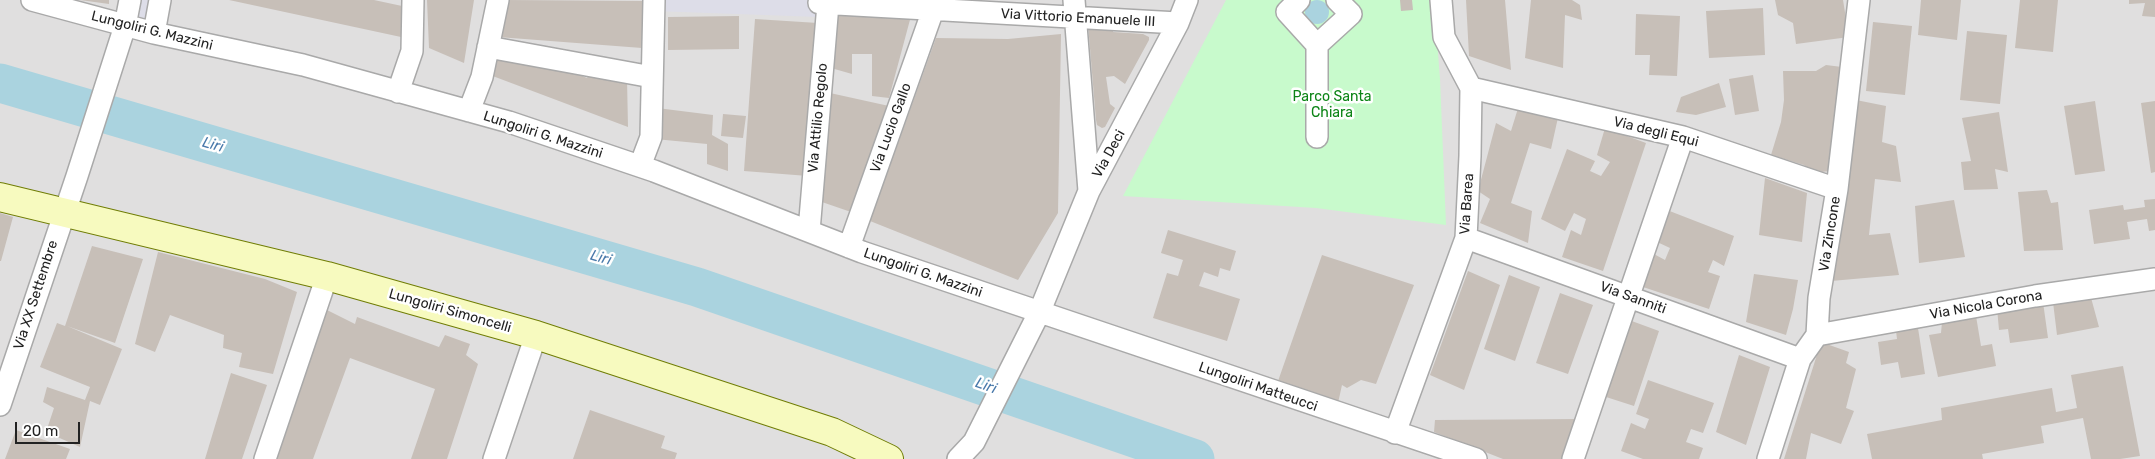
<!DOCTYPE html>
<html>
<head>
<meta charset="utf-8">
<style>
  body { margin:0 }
  #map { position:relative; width:2155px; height:459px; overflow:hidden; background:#f2efe9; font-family:Rubik,sans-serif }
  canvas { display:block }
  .scale { position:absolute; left:15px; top:422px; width:65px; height:22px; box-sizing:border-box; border:2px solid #222; border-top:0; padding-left:6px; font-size:15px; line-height:18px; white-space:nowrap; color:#222; -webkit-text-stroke:4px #fff; paint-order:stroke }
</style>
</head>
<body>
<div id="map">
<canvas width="2155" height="459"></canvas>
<div class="scale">20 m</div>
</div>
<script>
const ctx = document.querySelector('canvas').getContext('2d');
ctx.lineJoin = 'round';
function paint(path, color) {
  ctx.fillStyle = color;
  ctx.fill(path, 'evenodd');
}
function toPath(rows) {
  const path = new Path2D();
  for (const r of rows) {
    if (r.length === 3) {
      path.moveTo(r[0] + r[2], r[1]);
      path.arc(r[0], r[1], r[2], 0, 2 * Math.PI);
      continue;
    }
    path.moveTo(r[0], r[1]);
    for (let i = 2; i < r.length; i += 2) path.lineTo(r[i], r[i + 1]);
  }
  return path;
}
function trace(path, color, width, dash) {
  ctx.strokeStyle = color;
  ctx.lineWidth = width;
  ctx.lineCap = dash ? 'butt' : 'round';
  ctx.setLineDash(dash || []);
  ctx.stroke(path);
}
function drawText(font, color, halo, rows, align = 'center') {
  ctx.font = font + ' Rubik,sans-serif';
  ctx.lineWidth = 5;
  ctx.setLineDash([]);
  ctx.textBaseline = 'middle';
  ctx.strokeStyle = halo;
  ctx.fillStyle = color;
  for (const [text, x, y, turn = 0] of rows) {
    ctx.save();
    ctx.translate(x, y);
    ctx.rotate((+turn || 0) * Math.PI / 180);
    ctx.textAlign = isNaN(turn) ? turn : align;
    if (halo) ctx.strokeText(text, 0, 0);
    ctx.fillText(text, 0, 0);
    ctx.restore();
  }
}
paint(toPath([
  [0,0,2155,0,2155,459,0,459]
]), '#e0dfdf');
paint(toPath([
  [1226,0,1434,0,1440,79,1446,225,1316,208,1123,196]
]), '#c8facc');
paint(toPath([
  [130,0,160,0,154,33,125,26],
  [654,0,819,0,819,17,653,11]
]), '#dddde8');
paint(toPath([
  [1317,12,12]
]), '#aad3df');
trace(toPath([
  [0,83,697,287,1195,459]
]), '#aad3df', 39);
paint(toPath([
  [80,0,109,0,109,4],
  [229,0,374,0,402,6,401,37],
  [427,0,474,0,464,63,429,48],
  [506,0,645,1,642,48,498,37],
  [1400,0,1412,0,1413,10,1401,11],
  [1466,0,1505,0,1511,70,1469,56],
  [1531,0,1572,0,1580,5,1582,20,1565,15,1563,68,1525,58],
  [1775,0,1843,0,1849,37,1796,44,1793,23,1778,15],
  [1921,0,1961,0,1957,40,1918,35],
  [2020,0,2058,0,2053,52,2015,48],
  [2129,0,2155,0,2155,17,2142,16,2145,3,2129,4],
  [1763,8,1765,55,1709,58,1706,11],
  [838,13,911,16,889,98,872,96,872,54,852,54,852,74,831,68],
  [1636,14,1680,16,1677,76,1649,75,1650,55,1635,55],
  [739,16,739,49,668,50,668,17],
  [755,19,818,23,808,176,744,171],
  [1873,22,1912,26,1905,95,1866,91],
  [1088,24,1114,25,1113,32,1143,34,1149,37,1149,40,1125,84,1114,76,1106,77,1110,104,1115,108,1105,127,1102,128,1097,125,1096,120],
  [1967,31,2007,35,2000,104,1960,100],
  [1061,34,1058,213,1018,280,870,221,936,38,1008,39],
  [493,55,566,69,587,78,591,72,627,79,628,127,490,75],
  [1826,65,1842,67,1830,171,1812,173,1804,165,1771,155,1781,122,1784,100,1783,71,1816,71],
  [1753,75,1759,111,1735,115,1729,79],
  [1719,83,1726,107,1696,115,1676,112,1681,97],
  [830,93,889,106,851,212,819,201],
  [1856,100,1886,106,1882,142,1896,146,1901,182,1875,179,1869,235,1890,233,1899,275,1831,281],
  [2095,101,2105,171,2075,175,2064,106],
  [2155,101,2155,172,2151,173,2141,103],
  [1519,105,1559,113,1551,149,1530,143,1511,203,1532,211,1528,243,1480,223,1490,199,1478,191,1496,123,1511,131],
  [657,108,713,115,712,135,728,144,728,171,707,164,707,144,655,139],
  [1999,112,2008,172,1995,169,1998,189,1964,190,1961,162,1971,161,1962,118],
  [723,114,746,116,743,138,721,136],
  [1605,128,1646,143,1603,271,1562,257,1571,230,1581,235,1586,219,1574,213,1565,231,1541,219,1567,149,1595,161,1590,171,1601,176,1610,162,1597,155],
  [1765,178,1807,193,1802,242,1759,235],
  [2047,190,2051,203,2058,202,2063,250,2024,251,2018,192],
  [2155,199,2155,230,2149,231,2147,219,2127,222,2130,239,2094,244,2089,210,2123,205,2124,210,2145,207,2144,200],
  [1954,200,1965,257,1919,263,1915,206],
  [1667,210,1734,236,1724,266,1713,260,1708,272,1720,276,1709,309,1640,286,1652,253,1665,260,1670,248,1655,241],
  [0,213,13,217,1,261,0,261],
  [1168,230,1236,251,1230,271,1220,268,1218,277,1204,272,1199,286,1240,299,1227,341,1153,318,1167,273,1178,276,1183,260,1161,253],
  [92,246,143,259,115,343,67,326,122,349,100,405,90,401,80,447,46,432,54,408,43,402,47,387,85,400,90,387,40,367,57,323,65,326],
  [158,252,265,279,297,292,273,374,239,367,242,353,223,348,224,335,170,315,155,352,135,344],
  [1322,255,1414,285,1376,384,1361,380,1347,388,1342,385,1338,403,1277,384],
  [1468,271,1500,285,1464,390,1430,375],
  [1754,274,1798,280,1793,309,1786,335,1746,322],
  [1509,275,1540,287,1515,361,1484,349],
  [1560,293,1593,305,1568,374,1536,363],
  [2090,294,2099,327,2057,335,2053,302],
  [2043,302,2048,338,2010,343,2008,329,1999,330,1997,308],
  [327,310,355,324,357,317,439,347,445,335,470,344,466,355,478,364,447,459,411,459,435,389,350,358,313,459,277,459],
  [1976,316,1981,346,1992,344,1996,366,1938,377,1929,335,1941,333,1942,322],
  [1629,320,1659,331,1634,406,1603,396],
  [1918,328,1925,374,1901,378,1898,362,1881,365,1878,342,1897,339,1896,331],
  [1821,342,1849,352,1846,363,1856,369,1846,408,1854,411,1841,444,1811,433,1806,459,1784,459],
  [1739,355,1770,367,1746,445,1716,432],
  [2123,366,2140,456,2120,459,2091,459,2083,418,2041,426,2044,443,1982,454,1983,459,1872,459,1867,434,1942,420,1941,408,2052,388,2056,412,2077,408,2071,375],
  [231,373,267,385,242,459,205,459],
  [1648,380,1714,403,1703,433,1691,429,1686,442,1703,448,1699,459,1643,459,1621,451,1631,423,1645,429,1649,419,1636,414],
  [590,410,665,436,661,448,677,453,675,459,573,459],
  [1582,419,1566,459,1503,459,1434,432,1435,420],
  [16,430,70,449,66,459,5,459]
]), '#c7bfb8');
const street = toPath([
  [32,0,154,33,303,65,509,122,654,171,862,252,1476,459],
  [1074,0,1089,191],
  [1299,0,1287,12,1317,45,1317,137],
  [819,3,1178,23],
  [154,33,160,0],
  [1317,45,1351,14,1337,0],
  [488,47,652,77],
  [1471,88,1683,137,1837,189],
  [398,92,412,51,413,0],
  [469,111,482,77,498,0],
  [640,166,651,137,654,0],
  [809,231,828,4],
  [1466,238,1800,359],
  [849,247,933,10],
  [1817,335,2035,296,2155,279],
  [0,405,77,176,125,26,130,0],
  [1395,433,1466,238,1470,156,1471,88,1444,37,1441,0],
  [265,459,327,276],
  [494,459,536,335],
  [958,459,974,442,1039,313,1089,191,1178,23,1187,0],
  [1573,459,1683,137],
  [1768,459,1800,359,1817,335,1819,298,1837,189,1859,0]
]);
const secondary = toPath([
  [0,197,327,276,536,335,832,432,889,459]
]);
trace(street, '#a9a9a9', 24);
trace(secondary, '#707d05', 30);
trace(street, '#fff', 21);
trace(secondary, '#f7fabf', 28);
drawText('14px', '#222', '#fff', [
  ["Via Vittorio Emanuele III",1078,18,3],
  ["Lungoliri G. Mazzini",152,31,14],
  ["Via Attilio Regolo",818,118,-85],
  ["Via Lucio Gallo",891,128,-70],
  ["Via degli Equi",1656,132,14],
  ["Lungoliri G. Mazzini",543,135,18],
  ["Via Deci",1109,154,-61],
  ["Via Barea",1467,204,-86],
  ["Via Zincone",1830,234,-81],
  ["Lungoliri G. Mazzini",923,273,19],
  ["Via XX Settembre",36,295,-72],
  ["Via Sanniti",1633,298,20],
  ["Via Nicola Corona",1986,305,-10],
  ["Lungoliri Simoncelli",450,311,16],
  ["Lungoliri Matteucci",1258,387,19]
]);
drawText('14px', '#0c8416', '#fff', [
  ["Parco Santa",1332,97],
  ["Chiara",1332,113]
]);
drawText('italic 15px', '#4a7aab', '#fff', [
  ["Liri",213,145,16],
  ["Liri",601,258,16],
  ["Liri",986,386,19]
]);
</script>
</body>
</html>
